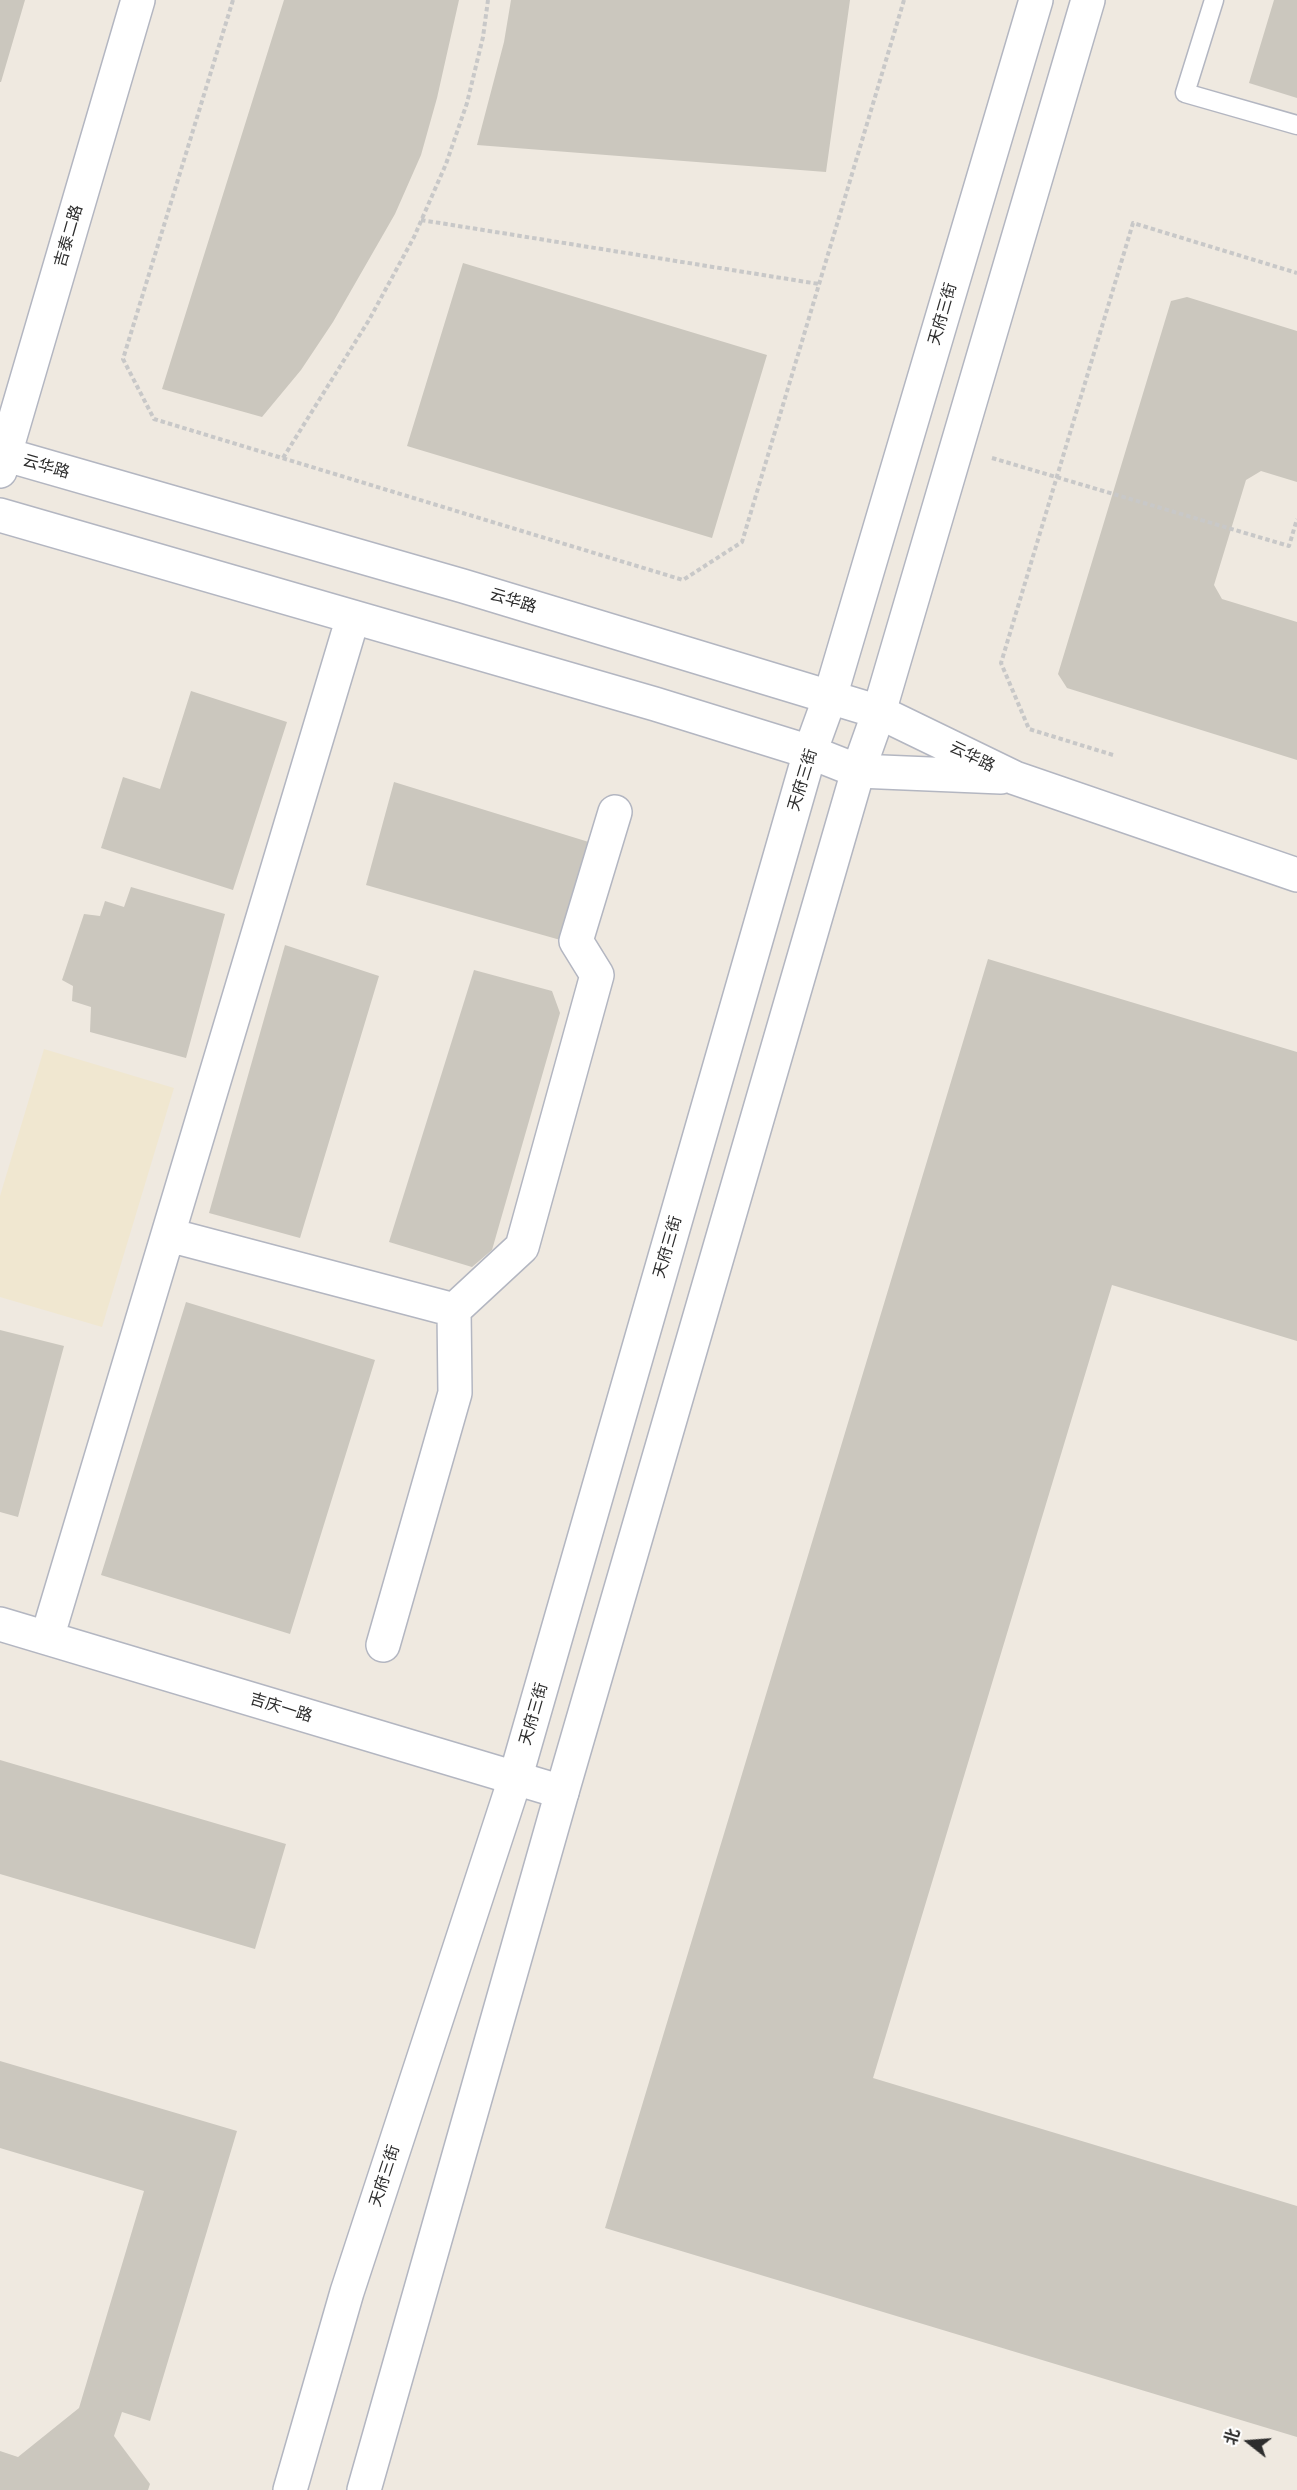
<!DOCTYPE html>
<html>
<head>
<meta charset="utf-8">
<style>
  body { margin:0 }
  #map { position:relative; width:1297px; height:2490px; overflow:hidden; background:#efe9e0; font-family:"PT Sans","Noto Sans SC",sans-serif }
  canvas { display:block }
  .north { position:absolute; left:1219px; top:2412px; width:60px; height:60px; -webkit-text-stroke:4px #fff; paint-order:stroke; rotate:287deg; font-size:16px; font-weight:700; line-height:24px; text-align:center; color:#2d2d2d }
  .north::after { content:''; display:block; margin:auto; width:21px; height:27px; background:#2d2d2d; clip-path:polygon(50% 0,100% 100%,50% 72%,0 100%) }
</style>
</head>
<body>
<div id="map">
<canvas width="1297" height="2490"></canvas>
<div class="north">北</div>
</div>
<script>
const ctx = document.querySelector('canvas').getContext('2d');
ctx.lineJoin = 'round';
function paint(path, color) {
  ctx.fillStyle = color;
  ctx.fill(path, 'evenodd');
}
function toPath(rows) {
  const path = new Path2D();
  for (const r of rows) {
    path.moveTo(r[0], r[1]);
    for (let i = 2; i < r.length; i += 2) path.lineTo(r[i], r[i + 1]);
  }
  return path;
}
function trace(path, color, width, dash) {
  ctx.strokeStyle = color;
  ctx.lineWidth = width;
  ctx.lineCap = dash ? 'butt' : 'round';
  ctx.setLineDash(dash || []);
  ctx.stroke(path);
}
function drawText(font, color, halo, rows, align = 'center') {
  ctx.font = font + ' "PT Sans","Noto Sans SC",sans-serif';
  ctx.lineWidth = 5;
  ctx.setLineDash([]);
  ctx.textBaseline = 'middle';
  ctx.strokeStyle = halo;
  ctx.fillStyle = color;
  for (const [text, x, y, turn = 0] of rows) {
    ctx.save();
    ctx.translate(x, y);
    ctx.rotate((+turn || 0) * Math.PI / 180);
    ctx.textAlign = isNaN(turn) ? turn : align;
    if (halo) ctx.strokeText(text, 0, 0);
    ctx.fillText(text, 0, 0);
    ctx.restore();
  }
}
paint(toPath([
  [44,1049,174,1088,102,1327,0,1297,0,1196]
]), '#f0e7d0');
paint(toPath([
  [0,0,25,0,1,82,0,82],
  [284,0,459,0,437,98,421,155,395,214,333,322,301,370,262,417,162,389],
  [511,0,850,0,826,172,477,145,504,42],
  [1274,0,1297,0,1297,98,1249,83],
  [463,263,767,355,712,538,407,446],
  [1187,297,1297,331,1297,482,1261,471,1246,480,1214,585,1222,599,1297,622,1297,760,1067,688,1058,674,1171,301],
  [191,691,287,722,233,890,101,848,123,777,160,789],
  [394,782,592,843,564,941,366,885],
  [131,887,225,914,186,1058,90,1032,91,1007,72,1001,73,986,62,980,84,914,100,916,105,901,124,907],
  [285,945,379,976,300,1238,209,1213],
  [988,959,1297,1052,1297,1341,1112,1285,873,2078,1297,2206,1297,2437,605,2228],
  [474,970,552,991,560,1013,492,1250,472,1267,389,1242],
  [186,1302,375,1360,290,1634,101,1575],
  [0,1330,64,1346,18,1517,0,1512],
  [0,1760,286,1844,255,1949,0,1874],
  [0,2061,237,2131,150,2421,122,2412,114,2436,150,2484,148,2490,0,2490,0,2451,18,2457,79,2408,144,2191,0,2148]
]), '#cbc7be');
const lane = toPath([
  [1214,0,1185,93,1297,125]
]);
const street = toPath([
  [0,453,463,586,879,712,1015,778,1297,875],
  [0,471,138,0],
  [0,515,655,704,810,752,858,771,1001,777],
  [169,1235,454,1310,522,1247,597,975,576,941,615,812],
  [0,1624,562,1792],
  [47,1638,353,617],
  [383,1645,455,1393,454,1310]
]);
const secondary = toPath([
  [290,2490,347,2292,515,1779,810,752,830,697,1036,0],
  [364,2490,562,1792,858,771,879,712,1088,0]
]);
trace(lane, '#b3b6c1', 21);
trace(street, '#b3b6c1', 36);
trace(secondary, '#b3b6c1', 36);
trace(toPath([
  [233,0,123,359,154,419,683,580,742,542,904,0],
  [421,220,819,284],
  [283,458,369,320,414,237,446,164,467,103,483,37,488,0],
  [992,458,1289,546,1297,519],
  [1113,755,1029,729,1001,663,1133,223,1297,273]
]), '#c8c8c8', 4, [4.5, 3]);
trace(lane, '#fff', 18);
trace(street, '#fff', 33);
trace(secondary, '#fff', 33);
drawText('16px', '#2d2d2d', '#fff', [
  ["吉泰二路",69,236,-74],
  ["天府三街",943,314,-74],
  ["云华路",46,467,16],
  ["云华路",513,601,17],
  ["云华路",972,757,26],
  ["天府三街",803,780,-73],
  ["天府三街",668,1247,-74],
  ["吉庆一路",281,1708,17],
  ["天府三街",534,1714,-74],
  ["天府三街",385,2176,-72]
]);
</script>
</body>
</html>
